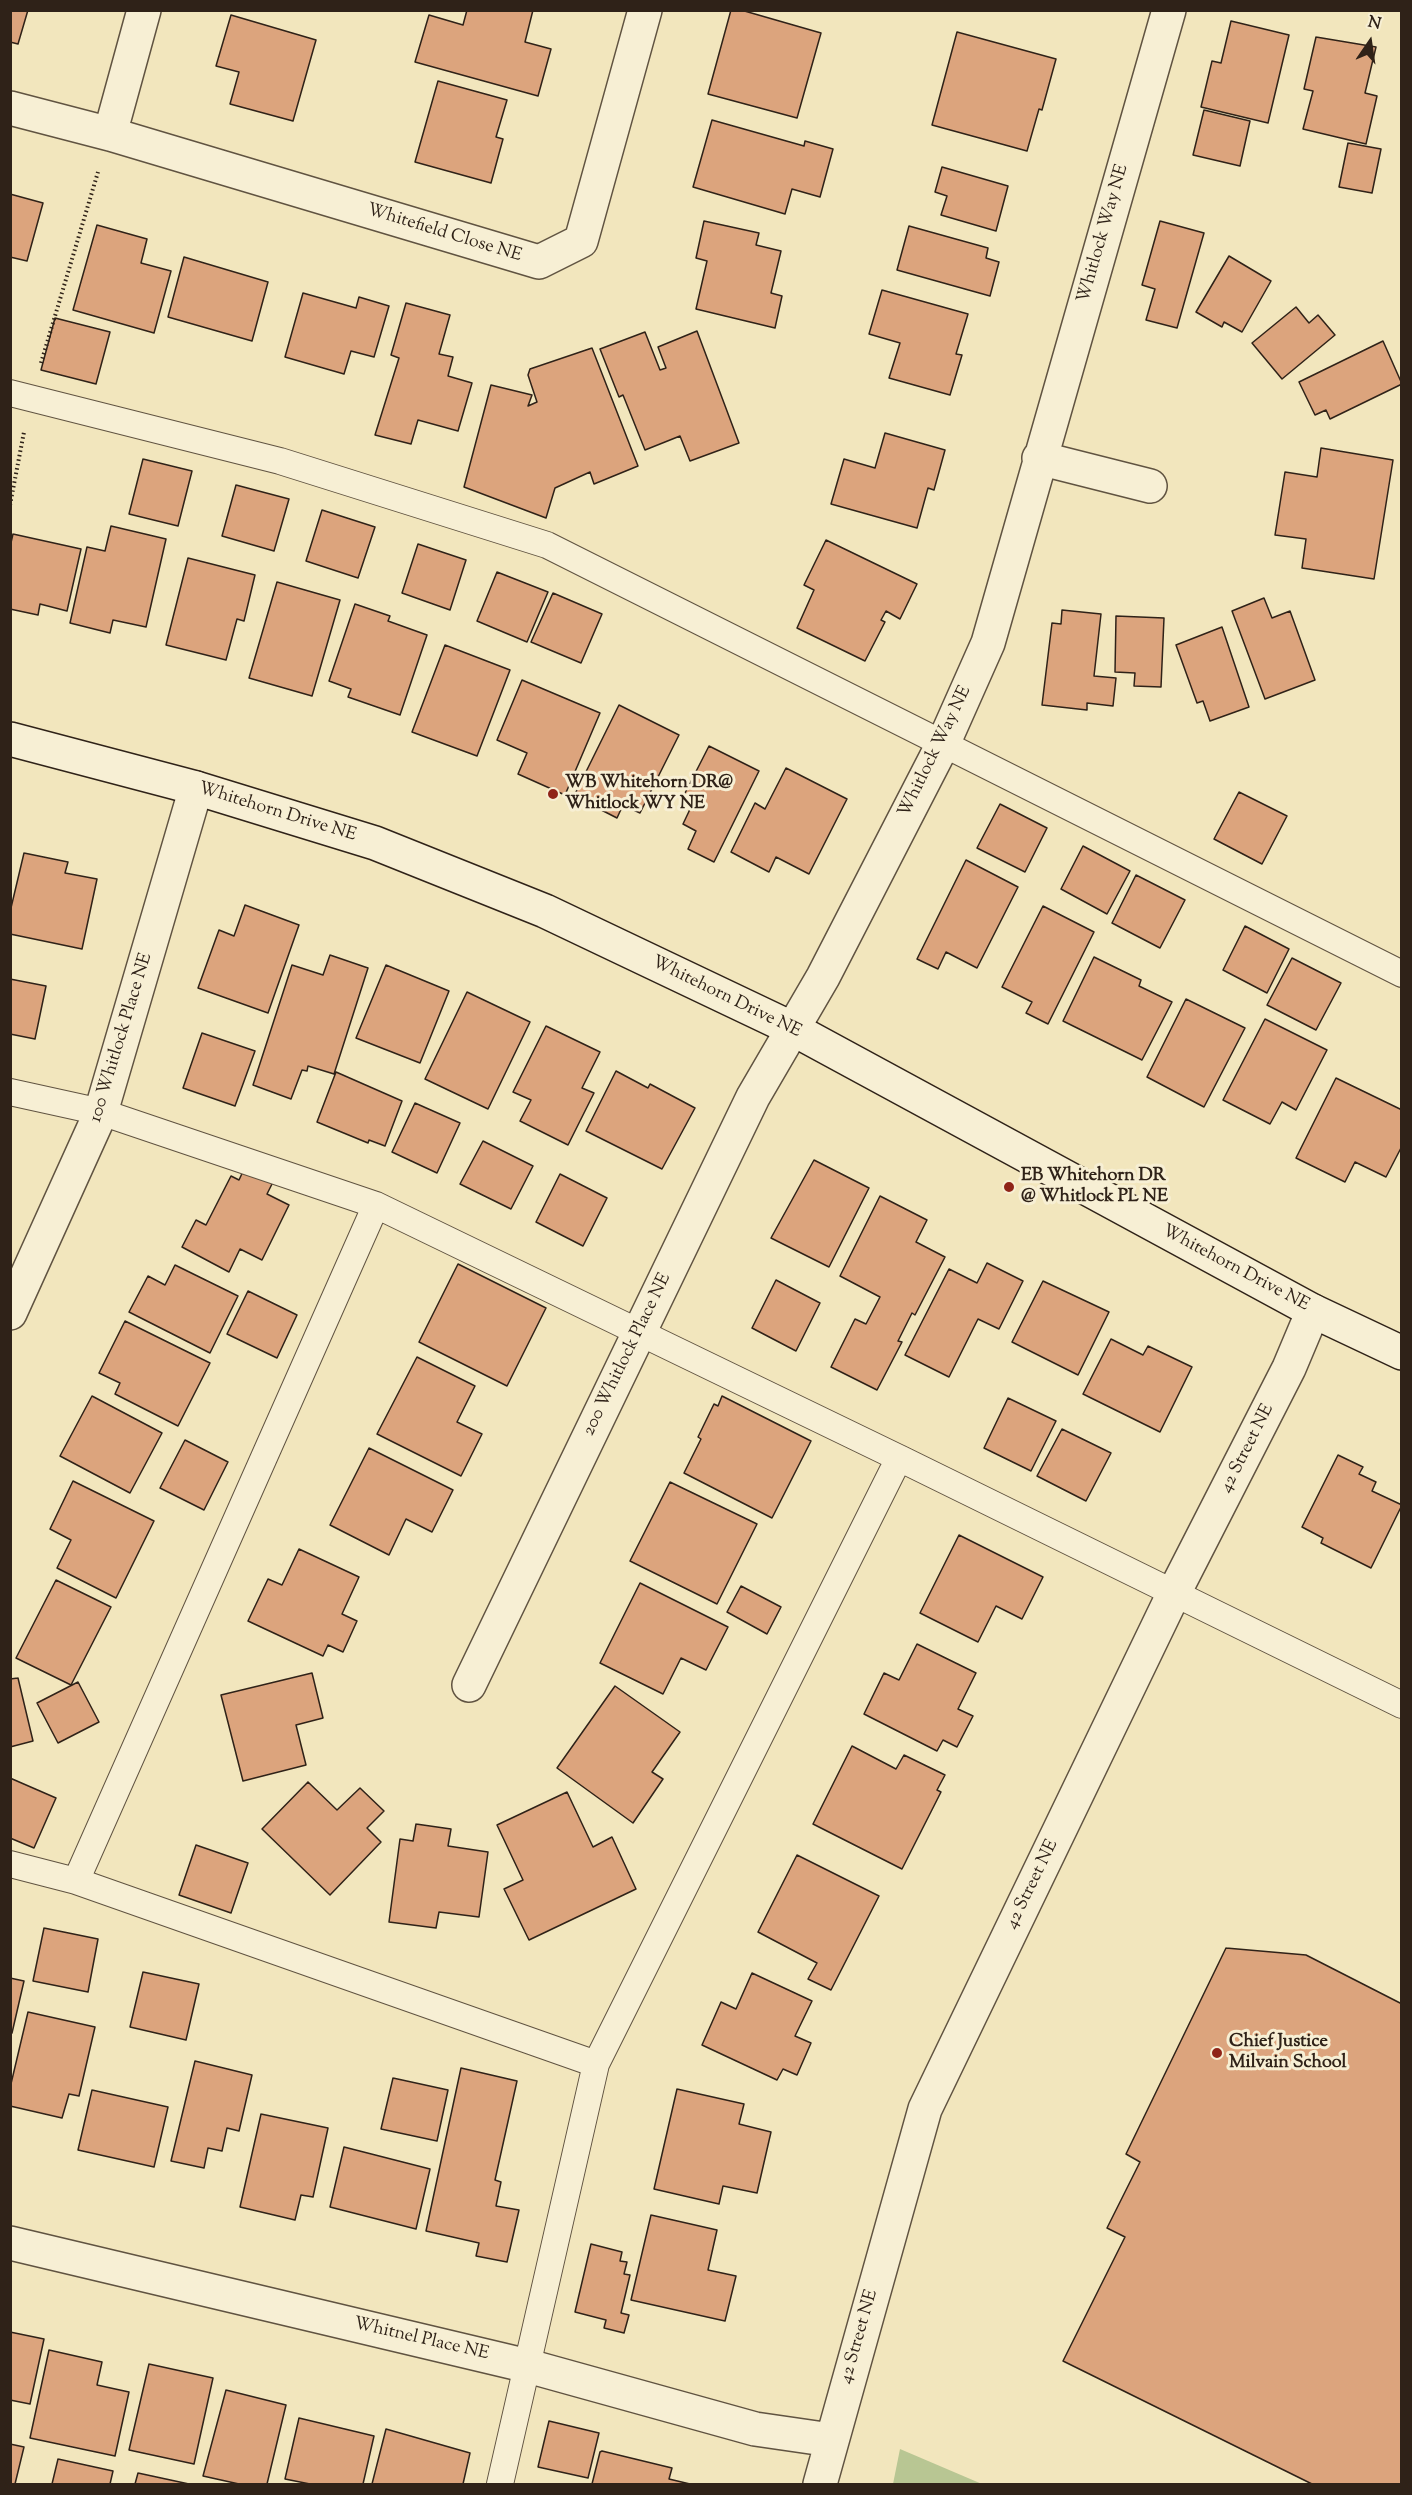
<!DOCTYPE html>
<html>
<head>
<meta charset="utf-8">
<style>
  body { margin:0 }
  #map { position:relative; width:1412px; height:2495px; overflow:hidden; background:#f2e6bd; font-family:"Sorts Mill Goudy",serif }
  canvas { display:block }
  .frame { position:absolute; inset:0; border:12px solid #2f2218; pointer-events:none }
  .north { position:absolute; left:1340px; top:12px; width:60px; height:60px; -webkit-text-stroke:4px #f7efd4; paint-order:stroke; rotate:13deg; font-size:16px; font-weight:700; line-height:24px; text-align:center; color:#2f2218 }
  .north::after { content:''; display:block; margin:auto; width:21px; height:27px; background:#2f2218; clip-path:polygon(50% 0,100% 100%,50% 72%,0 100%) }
</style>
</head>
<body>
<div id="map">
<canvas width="1412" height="2495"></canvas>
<div class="frame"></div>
<div class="north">N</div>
</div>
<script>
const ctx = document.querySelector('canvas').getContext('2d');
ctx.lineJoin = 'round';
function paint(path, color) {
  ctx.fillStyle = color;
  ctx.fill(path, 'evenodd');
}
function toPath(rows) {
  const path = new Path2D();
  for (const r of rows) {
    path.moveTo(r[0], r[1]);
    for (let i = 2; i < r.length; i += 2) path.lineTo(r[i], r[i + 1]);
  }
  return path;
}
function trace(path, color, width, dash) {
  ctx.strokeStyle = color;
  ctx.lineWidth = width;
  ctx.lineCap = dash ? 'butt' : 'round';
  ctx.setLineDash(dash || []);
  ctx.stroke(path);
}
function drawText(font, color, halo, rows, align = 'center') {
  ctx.font = font + ' "Sorts Mill Goudy",serif';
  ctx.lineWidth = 6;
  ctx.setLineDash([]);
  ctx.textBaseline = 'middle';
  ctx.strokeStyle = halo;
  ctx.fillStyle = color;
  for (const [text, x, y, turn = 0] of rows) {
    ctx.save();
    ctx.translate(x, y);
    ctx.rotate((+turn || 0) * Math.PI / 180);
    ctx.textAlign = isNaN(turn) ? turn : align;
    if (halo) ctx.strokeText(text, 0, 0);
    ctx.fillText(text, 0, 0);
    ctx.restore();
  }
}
paint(toPath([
  [900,2449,982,2484,893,2484]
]), '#b8c693');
const building = toPath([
  [10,10,28,10,18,44,10,42,10,10],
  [467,10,533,10,525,42,551,49,538,96,415,62,429,15,463,25,467,10],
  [731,10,741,10,821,33,797,118,708,94,731,10],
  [231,15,316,40,293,121,230,104,239,72,216,66,231,15],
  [1231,21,1289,35,1268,123,1201,107,1212,61,1221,63,1231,21],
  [957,32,1056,59,1042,110,1039,109,1027,151,932,125,957,32],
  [1316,37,1376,47,1365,93,1377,96,1366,144,1303,129,1313,91,1304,89,1316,37],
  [438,81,507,100,496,137,503,139,491,183,415,162,438,81],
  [1204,110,1250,121,1240,166,1193,155,1204,110],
  [712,120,804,146,805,141,833,149,820,197,792,189,785,214,693,187,712,120],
  [1348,143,1381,149,1372,193,1339,187,1348,143],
  [942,167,1008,186,996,231,941,215,947,196,935,192,942,167],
  [10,194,43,203,27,261,10,257,10,194],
  [704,221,759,233,756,245,781,251,771,293,782,296,775,328,696,309,707,261,696,258,704,221],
  [1160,221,1204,233,1177,328,1146,320,1155,289,1142,285,1160,221],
  [97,225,147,239,141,263,171,271,154,333,73,310,97,225],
  [909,226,988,248,986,258,999,262,990,296,897,270,909,226],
  [1229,256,1271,281,1242,332,1224,322,1222,327,1196,312,1229,256],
  [184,257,268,282,252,341,168,317,184,257],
  [882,290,968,314,956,354,962,355,950,395,889,378,900,343,869,334,882,290],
  [303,293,356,308,359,297,389,306,374,357,351,351,344,374,285,357,303,293],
  [406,303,450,315,439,354,453,357,448,376,472,383,458,431,418,420,411,444,375,435,399,358,391,355,406,303],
  [1296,307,1309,323,1318,315,1335,335,1282,379,1252,343,1296,307],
  [55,318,110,332,96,384,41,370,55,318],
  [697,331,739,443,690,461,680,436,645,450,623,395,619,397,600,349,645,332,660,370,666,368,658,347,697,331],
  [1383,341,1402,384,1330,419,1326,410,1315,415,1299,382,1383,341],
  [592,348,638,466,594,484,590,472,555,488,546,518,464,487,491,385,532,395,528,406,537,402,528,375,530,369,592,348],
  [885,433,945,450,934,490,928,488,917,528,831,504,844,459,875,468,885,433],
  [1321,448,1393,460,1374,579,1302,568,1306,539,1275,535,1285,472,1317,477,1321,448],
  [143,459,192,471,178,526,129,514,143,459],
  [236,485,289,499,274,551,222,536,236,485],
  [322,510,375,527,358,578,306,561,322,510],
  [111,526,166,539,146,627,113,620,110,633,70,623,87,547,105,551,111,526],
  [13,534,81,549,67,611,40,604,38,615,10,609,10,547,13,534],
  [826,540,917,584,900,619,886,611,881,620,885,622,865,661,797,628,814,590,804,585,826,540],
  [418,544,466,560,450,610,402,593,418,544],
  [188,558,255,575,244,621,237,619,226,660,166,645,188,558],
  [497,572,548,592,527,642,477,621,497,572],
  [277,582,340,600,312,696,249,678,277,582],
  [553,593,602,614,581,663,531,642,553,593],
  [1264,598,1272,618,1290,611,1315,680,1265,699,1232,611,1264,598],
  [355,604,390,616,388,621,427,635,400,715,348,697,351,689,329,681,355,604],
  [1062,610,1101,614,1094,676,1116,678,1113,706,1087,703,1087,710,1042,705,1052,623,1061,624,1062,610],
  [1116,616,1164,618,1161,687,1134,686,1135,673,1115,672,1116,616],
  [1222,627,1249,707,1210,721,1203,701,1197,703,1176,645,1222,627],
  [445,645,510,670,477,756,412,732,445,645],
  [522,680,600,713,565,795,518,774,527,753,497,740,522,680],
  [619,705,679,735,640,813,623,805,617,818,574,796,619,705],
  [709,746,759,771,714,862,688,849,696,831,683,824,692,805,683,797,709,746],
  [786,768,847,799,809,874,776,857,769,872,731,852,755,803,765,809,786,768],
  [1239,792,1287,816,1262,864,1214,839,1239,792],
  [1000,804,1047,828,1025,872,977,848,1000,804],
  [1083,846,1130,871,1107,914,1061,889,1083,846],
  [24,853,68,862,65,873,97,879,82,949,10,934,10,912,24,853],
  [966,860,1018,887,977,968,946,952,938,969,917,959,966,860],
  [1136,875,1185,900,1160,948,1112,923,1136,875],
  [245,905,299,925,268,1013,198,988,219,930,234,936,245,905],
  [1043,906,1094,932,1048,1024,1026,1013,1032,1002,1002,987,1043,906],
  [1245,926,1289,949,1267,993,1223,970,1245,926],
  [330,955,368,968,334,1074,308,1066,307,1071,302,1070,291,1099,253,1085,292,965,323,975,330,955],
  [1094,957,1141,980,1139,986,1172,1002,1142,1060,1063,1021,1094,957],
  [1292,958,1341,983,1316,1030,1267,1005,1292,958],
  [386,965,449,991,420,1063,356,1038,386,965],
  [10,979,46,986,35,1039,10,1034,10,979],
  [467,992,530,1022,488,1109,425,1079,467,992],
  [1186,999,1245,1028,1204,1107,1147,1077,1186,999],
  [1265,1019,1327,1050,1296,1110,1282,1102,1270,1124,1223,1100,1265,1019],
  [546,1026,600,1052,582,1088,594,1093,568,1145,520,1121,531,1100,513,1092,546,1026],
  [202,1033,255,1051,235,1106,183,1088,202,1033],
  [616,1071,648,1088,650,1084,695,1108,662,1169,586,1131,616,1071],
  [336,1072,402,1101,385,1146,369,1140,368,1143,317,1122,336,1072],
  [1336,1078,1402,1110,1402,1146,1386,1177,1355,1162,1345,1182,1296,1158,1336,1078],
  [415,1103,460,1123,437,1173,392,1152,415,1103],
  [483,1141,533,1166,511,1209,460,1184,483,1141],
  [814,1160,869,1188,829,1267,771,1238,814,1160],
  [245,1167,273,1182,267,1194,289,1205,262,1260,240,1249,229,1272,182,1247,196,1220,206,1225,231,1176,239,1180,245,1167],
  [560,1174,607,1198,583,1246,536,1222,560,1174],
  [880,1196,927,1220,916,1242,945,1257,915,1315,912,1313,898,1341,902,1342,877,1390,831,1367,855,1319,866,1324,880,1297,840,1276,880,1196],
  [987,1263,1023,1281,999,1329,978,1319,949,1377,905,1355,949,1269,977,1283,987,1263],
  [458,1264,546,1308,507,1386,419,1342,458,1264],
  [175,1265,238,1296,210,1353,129,1312,148,1276,165,1285,175,1265],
  [776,1280,820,1303,796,1351,752,1328,776,1280],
  [1043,1281,1109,1312,1078,1375,1012,1342,1043,1281],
  [248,1291,297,1315,277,1358,227,1334,248,1291],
  [125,1321,210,1363,178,1426,115,1394,120,1383,99,1373,125,1321],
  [1111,1339,1143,1355,1148,1346,1192,1367,1160,1432,1083,1394,1111,1339],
  [417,1357,475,1386,457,1422,482,1434,461,1476,377,1434,417,1357],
  [92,1396,162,1433,130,1493,60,1456,92,1396],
  [722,1396,811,1441,772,1518,684,1473,701,1439,698,1437,714,1404,718,1406,722,1396],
  [1008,1398,1056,1421,1031,1471,984,1448,1008,1398],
  [1062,1429,1111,1453,1086,1501,1037,1476,1062,1429],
  [185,1440,228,1462,204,1510,160,1488,185,1440],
  [369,1448,453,1490,432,1532,406,1519,389,1555,330,1525,369,1448],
  [1338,1455,1363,1467,1359,1474,1376,1482,1372,1491,1402,1505,1371,1568,1321,1543,1323,1538,1302,1527,1338,1455],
  [73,1481,154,1521,116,1598,57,1568,71,1540,50,1529,73,1481],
  [670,1482,757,1524,717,1604,630,1561,670,1482],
  [959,1535,1043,1577,1022,1619,996,1606,978,1642,920,1613,959,1535],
  [299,1549,359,1577,342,1614,357,1621,343,1652,328,1645,323,1656,248,1621,268,1579,282,1585,299,1549],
  [56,1580,111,1607,71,1685,16,1658,56,1580],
  [640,1583,728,1627,706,1670,681,1658,663,1694,600,1663,640,1583],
  [741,1586,781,1607,767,1634,727,1612,741,1586],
  [917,1644,976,1673,958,1709,973,1716,957,1747,943,1740,937,1751,864,1714,884,1673,899,1680,917,1644],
  [312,1673,323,1718,296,1725,306,1765,243,1781,221,1695,312,1673],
  [18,1678,33,1741,10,1747,10,1679,18,1678],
  [78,1682,99,1722,58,1743,37,1703,78,1682],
  [615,1686,680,1732,652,1772,663,1779,633,1823,557,1768,615,1686],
  [852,1746,896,1769,904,1755,945,1775,937,1790,941,1792,902,1869,813,1824,852,1746],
  [10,1778,56,1798,34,1848,10,1838,10,1778],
  [308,1782,337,1810,360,1788,384,1811,367,1828,381,1842,330,1895,262,1829,308,1782],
  [567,1792,593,1847,612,1837,636,1889,529,1940,504,1889,523,1880,497,1825,567,1792],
  [416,1824,451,1829,448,1846,488,1852,479,1917,439,1912,436,1928,389,1922,400,1839,413,1841,416,1824],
  [196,1845,248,1863,231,1913,179,1895,196,1845],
  [797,1855,879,1896,831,1990,808,1979,817,1963,758,1932,797,1855],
  [44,1928,98,1939,88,1992,33,1981,44,1928],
  [1226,1948,1306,1955,1402,2004,1402,2484,1312,2484,1063,2361,1125,2237,1107,2228,1140,2162,1126,2154,1226,1948],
  [143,1972,199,1984,186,2040,130,2027,143,1972],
  [752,1973,812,2001,795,2036,811,2043,797,2075,783,2069,777,2080,702,2045,721,2002,736,2009,752,1973],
  [10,1978,24,1981,12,2033,10,2032,10,1978],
  [28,2012,95,2027,79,2096,69,2094,62,2118,10,2106,10,2088,28,2012],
  [195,2061,252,2075,239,2131,227,2128,222,2151,208,2148,204,2168,171,2161,195,2061],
  [461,2068,517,2081,495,2180,501,2182,496,2206,519,2210,507,2262,476,2256,479,2243,426,2231,461,2068],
  [393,2078,448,2090,437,2141,381,2129,393,2078],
  [677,2089,744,2104,739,2124,771,2132,757,2193,723,2186,719,2204,654,2189,677,2089],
  [92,2090,168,2107,154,2167,78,2150,92,2090],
  [261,2114,328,2128,313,2197,301,2195,295,2220,240,2207,261,2114],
  [344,2147,430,2169,416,2229,330,2207,344,2147],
  [651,2215,717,2230,708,2270,736,2276,725,2321,631,2300,651,2215],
  [591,2244,622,2252,620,2261,627,2262,624,2274,630,2275,621,2313,629,2315,624,2333,604,2328,606,2320,575,2312,591,2244],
  [10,2332,44,2339,30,2404,10,2400,10,2332],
  [49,2350,102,2362,97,2385,129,2392,115,2456,30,2438,49,2350],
  [149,2364,213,2378,194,2464,129,2450,149,2364],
  [226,2390,286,2405,267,2484,239,2484,203,2476,226,2390],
  [299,2418,374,2436,363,2484,310,2484,285,2479,299,2418],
  [549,2421,599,2433,588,2478,538,2467,549,2421],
  [386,2429,470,2453,463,2484,372,2484,386,2429],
  [10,2444,24,2447,15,2484,10,2484,10,2444],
  [602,2451,672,2468,669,2479,690,2484,592,2484,600,2452,602,2451],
  [58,2459,113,2471,110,2484,52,2484,58,2459],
  [138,2473,189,2484,135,2484,138,2473]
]);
paint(building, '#dca47d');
trace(building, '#2f2218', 1.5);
const lane = toPath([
  [10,393,280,461,547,545,1402,974],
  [10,1092,101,1112,376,1205,899,1458,596,2064,76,1881,10,1864],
  [899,1458,1402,1705],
  [76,1881,376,1205],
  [500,2484,596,2064]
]);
const street = toPath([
  [10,108,110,134,539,262,581,241,645,10],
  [110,134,144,10],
  [1039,458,1150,486],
  [10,1313,101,1112,196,788],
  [469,1685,753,1097,823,977,944,742,988,643,1169,10],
  [10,2243,528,2366,755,2429,831,2440],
  [820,2484,925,2109,1174,1593,1289,1368,1313,1311]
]);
const secondary = toPath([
  [10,739,196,788,375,843,545,911,791,1028,1313,1311,1402,1353]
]);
trace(lane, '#605341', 28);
trace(street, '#605341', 36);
trace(secondary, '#2f2218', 36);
trace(toPath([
  [41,363,98,172],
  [10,505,24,432]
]), '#2f2218', 4, [1.5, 3]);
trace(lane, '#f7efd4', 26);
trace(street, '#f7efd4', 33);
trace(secondary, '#f7efd4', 33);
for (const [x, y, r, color] of [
  [553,794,6,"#8f2418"],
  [1009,1187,6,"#8f2418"],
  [1217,2053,6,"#8f2418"]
]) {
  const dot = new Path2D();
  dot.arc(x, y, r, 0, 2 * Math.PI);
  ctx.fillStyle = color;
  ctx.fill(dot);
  trace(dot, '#f7efd4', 2);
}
drawText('18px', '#2f2218', '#f7efd4', [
  ["Whitefield Close NE",444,234,17],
  ["Whitlock Way NE",1104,234,-74],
  ["Whitlock Way NE",936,752,-64],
  ["Whitehorn Drive NE",277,813,17],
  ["Whitehorn Drive NE",726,998,26],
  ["100 Whitlock Place NE",122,1038,-73],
  ["Whitehorn Drive NE",1235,1269,28],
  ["200 Whitlock Place NE",628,1355,-64],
  ["42 Street NE",1248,1449,-63],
  ["42 Street NE",1033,1885,-64],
  ["42 Street NE",860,2337,-74],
  ["Whitnel Place NE",421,2340,13]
]);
drawText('bold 18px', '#2f2218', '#f7efd4', [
  ["WB Whitehorn DR@",565,784],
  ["Whitlock WY NE",565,805],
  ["EB Whitehorn DR",1021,1177],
  ["@ Whitlock PL NE",1021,1198],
  ["Chief Justice",1229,2043],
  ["Milvain School",1229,2064]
], 'left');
</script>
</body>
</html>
